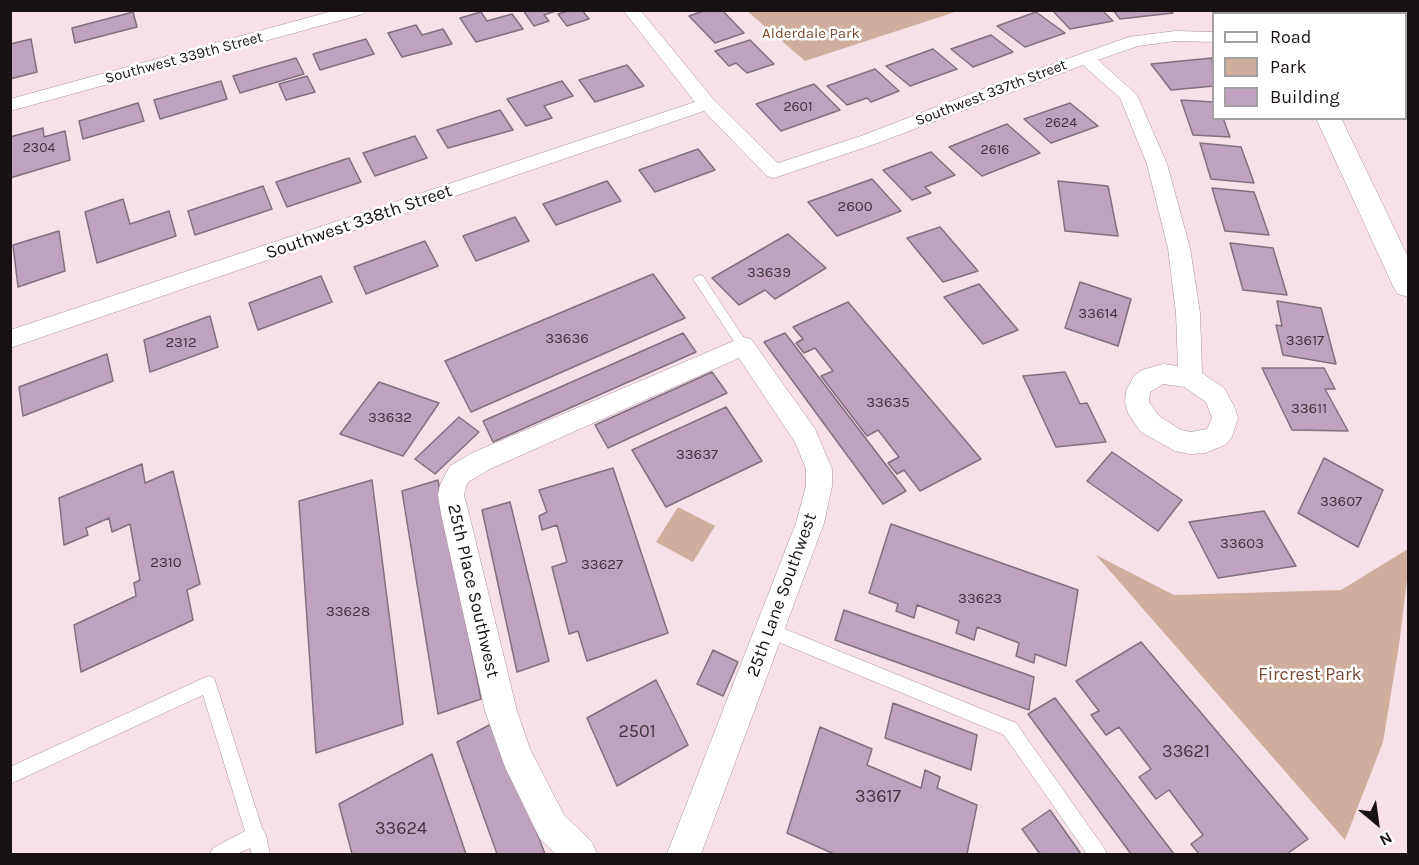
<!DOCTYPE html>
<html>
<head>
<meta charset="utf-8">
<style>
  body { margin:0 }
  #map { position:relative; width:1419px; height:865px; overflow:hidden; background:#f8e0e8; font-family:Karla,sans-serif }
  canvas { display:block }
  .frame { position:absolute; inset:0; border:12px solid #181114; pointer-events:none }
  .legend { position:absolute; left:1212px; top:12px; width:195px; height:108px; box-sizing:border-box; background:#fff; border:2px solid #a3a0a1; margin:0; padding:8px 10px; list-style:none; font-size:18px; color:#181114 }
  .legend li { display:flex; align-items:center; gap:12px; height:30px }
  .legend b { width:30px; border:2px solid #a3a0a1 }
  .north { position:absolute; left:1347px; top:793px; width:60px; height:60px; -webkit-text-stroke:4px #fff; paint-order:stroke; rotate:151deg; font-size:16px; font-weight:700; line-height:24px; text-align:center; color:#181114 }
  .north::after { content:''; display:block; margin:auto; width:21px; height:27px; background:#181114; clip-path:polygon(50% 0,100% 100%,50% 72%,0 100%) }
</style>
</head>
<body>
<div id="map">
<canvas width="1419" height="865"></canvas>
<div class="frame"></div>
<ul class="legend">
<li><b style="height:8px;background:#fff"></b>Road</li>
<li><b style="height:16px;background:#d1ad9e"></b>Park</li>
<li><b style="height:16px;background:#bfa2bd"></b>Building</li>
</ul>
<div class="north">N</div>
</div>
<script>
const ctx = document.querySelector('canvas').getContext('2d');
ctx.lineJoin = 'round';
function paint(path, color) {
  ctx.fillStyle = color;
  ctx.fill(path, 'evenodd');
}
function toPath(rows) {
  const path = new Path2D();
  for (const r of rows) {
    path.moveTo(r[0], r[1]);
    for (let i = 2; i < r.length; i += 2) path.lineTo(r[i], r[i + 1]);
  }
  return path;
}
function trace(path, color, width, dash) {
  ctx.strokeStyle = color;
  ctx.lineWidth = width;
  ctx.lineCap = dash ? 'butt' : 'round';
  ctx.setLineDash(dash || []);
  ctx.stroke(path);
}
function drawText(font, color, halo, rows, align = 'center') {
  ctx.font = font + ' Karla,sans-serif';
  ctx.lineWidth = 5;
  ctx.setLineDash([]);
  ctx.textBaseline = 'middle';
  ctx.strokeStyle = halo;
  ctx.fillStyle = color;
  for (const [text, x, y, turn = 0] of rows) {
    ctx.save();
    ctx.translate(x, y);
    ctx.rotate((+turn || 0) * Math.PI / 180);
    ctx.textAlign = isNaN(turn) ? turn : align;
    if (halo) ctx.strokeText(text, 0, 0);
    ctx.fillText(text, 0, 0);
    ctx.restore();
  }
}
paint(toPath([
  [747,11,958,11,805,61],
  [678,507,715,526,693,562,656,542],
  [1408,549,1408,572,1399,645,1383,742,1345,840,1096,555,1174,595,1341,590]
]), '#d1ad9e');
const building = toPath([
  [523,10,559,10,544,15,549,21,534,26,523,10],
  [571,10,582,10,589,19,567,26,558,14,571,10],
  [706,10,722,10,744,33,715,43,689,16,706,10],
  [1052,10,1102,10,1113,21,1070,29,1052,10],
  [1113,10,1170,10,1173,13,1120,19,1113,10],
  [1396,10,1398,14,1347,14,1336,10,1396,10],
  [133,12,137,27,75,43,72,28,133,12],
  [481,12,487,21,512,14,523,29,476,42,460,18,481,12],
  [1036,12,1065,33,1025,47,997,26,1036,12],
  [416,25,422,35,443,29,452,44,402,57,388,33,416,25],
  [991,35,1013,52,973,67,951,49,991,35],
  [31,39,37,72,10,79,10,44,31,39],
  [366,39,374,54,320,70,313,54,366,39],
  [750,40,774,64,747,73,736,63,729,66,715,51,750,40],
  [933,49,957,69,910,86,886,66,933,49],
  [296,58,304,74,240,93,233,76,296,58],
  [1212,58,1214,86,1171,90,1151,64,1212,58],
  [627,65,644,86,595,102,579,80,627,65],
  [875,69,899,91,871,102,867,98,847,105,827,86,875,69],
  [307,76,315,92,286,100,279,84,307,76],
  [221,81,227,99,160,119,154,100,221,81],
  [562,81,573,96,544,106,552,118,526,126,507,99,562,81],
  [814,84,840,110,781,131,756,104,814,84],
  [1181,100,1214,102,1214,118,1223,118,1230,137,1193,135,1181,100],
  [138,103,144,121,83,139,79,121,138,103],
  [1070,103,1098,126,1051,143,1024,119,1070,103],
  [500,110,513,130,448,148,437,130,500,110],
  [1007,124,1040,153,982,176,949,147,1007,124],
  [43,128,44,137,65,131,70,160,10,178,10,137,43,128],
  [415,136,427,158,375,176,363,153,415,136],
  [1200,143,1241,147,1254,183,1211,179,1200,143],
  [698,149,715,170,655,192,639,170,698,149],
  [931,152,955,175,925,187,931,193,912,200,883,170,931,152],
  [349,158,361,182,287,207,276,182,349,158],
  [872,179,901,211,837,236,808,202,872,179],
  [607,181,621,201,556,225,543,204,607,181],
  [1058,181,1108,186,1118,236,1065,231,1058,181],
  [263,186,272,209,195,235,188,211,263,186],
  [1212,188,1254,192,1269,235,1225,231,1212,188],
  [123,199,130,224,169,211,176,236,97,263,85,212,123,199],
  [515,217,529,241,476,261,463,236,515,217],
  [940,227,978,271,943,282,907,238,940,227],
  [59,231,65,271,18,287,13,245,59,231],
  [788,234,826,268,775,299,765,290,739,305,712,278,788,234],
  [425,241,438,266,366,294,354,267,425,241],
  [1230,243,1273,248,1287,295,1243,290,1230,243],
  [653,274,685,318,471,412,445,361,653,274],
  [321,276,332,302,258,330,249,303,321,276],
  [1080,282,1131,299,1118,346,1065,328,1080,282],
  [979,284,1018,330,983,344,944,297,979,284],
  [1277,301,1321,308,1336,364,1283,355,1276,325,1282,326,1277,301],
  [848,302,981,459,920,491,904,470,897,474,888,463,899,457,878,430,867,436,821,376,833,371,815,348,804,353,796,343,803,339,793,327,848,302],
  [210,316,218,347,150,372,144,340,210,316],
  [683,333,696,352,493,442,483,421,683,333],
  [785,333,906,491,883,504,764,342,785,333],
  [107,354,113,381,23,416,19,387,107,354],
  [1262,368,1324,368,1335,389,1325,389,1348,431,1292,430,1262,368],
  [712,372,727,393,608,448,595,425,712,372],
  [1065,372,1080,404,1087,403,1106,442,1056,447,1023,376,1065,372],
  [379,382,439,403,403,456,340,434,379,382],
  [726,407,762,461,666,507,632,450,726,407],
  [459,417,479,432,435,474,415,459,459,417],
  [1112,452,1182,500,1158,531,1087,481,1112,452],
  [1324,458,1383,490,1358,547,1298,513,1324,458],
  [142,464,145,483,173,471,200,584,187,590,193,620,81,672,74,625,136,596,134,583,140,580,130,524,112,532,109,518,86,528,88,535,64,545,59,498,142,464],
  [613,468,668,633,587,661,578,631,569,634,552,567,567,562,557,525,542,530,539,516,547,512,539,490,613,468],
  [372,480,403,724,316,753,299,501,372,480],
  [438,480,481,699,438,714,402,491,438,480],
  [510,502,549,661,517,672,482,510,510,502],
  [1264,511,1296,566,1218,578,1189,522,1264,511],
  [891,524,1078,590,1066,666,1035,654,1034,663,1016,656,1019,643,977,627,974,640,956,633,959,621,917,605,914,618,896,611,898,604,869,593,891,524],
  [844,610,1034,677,1029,710,835,640,844,610],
  [1141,642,1308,839,1287,854,1199,854,1191,844,1203,835,1169,790,1156,799,1139,777,1151,769,1119,727,1106,735,1091,715,1099,711,1076,681,1141,642],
  [713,650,738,662,723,696,697,684,713,650],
  [656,680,688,745,617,786,587,718,656,680],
  [1055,698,1174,854,1131,854,1028,714,1055,698],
  [893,703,977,735,971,770,885,738,893,703],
  [495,722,545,854,497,854,457,742,495,722],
  [820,727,872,749,867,765,921,788,925,770,940,777,937,788,977,805,967,854,834,854,787,833,820,727],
  [432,754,466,854,352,854,339,804,432,754],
  [1050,810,1081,854,1040,854,1022,829,1050,810]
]);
paint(building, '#bfa2bd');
trace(building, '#80717f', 1.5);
const service = toPath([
  [699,275,703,276,747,343,749,346,747,349,739,349,695,282,693,279,699,275],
  [770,623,1016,723,1104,848,1107,854,1087,854,1004,735,764,636,762,631,764,626,770,623],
  [208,676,214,678,216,684,262,828,266,835,270,854,252,854,250,848,237,854,210,854,213,848,245,831,203,695,10,784,10,767,208,676]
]);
const minor = toPath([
  [336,10,365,10,363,14,10,111,10,99,336,10],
  [623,10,640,10,714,100,778,163,861,136,993,85,1129,37,1175,31,1214,32,1214,42,1175,41,1138,46,1098,60,1137,95,1167,164,1190,248,1200,313,1202,373,1224,388,1234,406,1238,418,1232,437,1225,445,1205,453,1191,454,1175,451,1141,432,1128,413,1125,402,1126,391,1134,376,1142,370,1163,364,1178,366,1176,313,1168,248,1147,164,1120,98,1083,65,875,144,774,178,767,176,704,111,10,348,10,330,695,102,623,10],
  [1163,384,1184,387,1206,402,1212,418,1207,429,1191,432,1181,430,1159,416,1149,402,1150,392,1163,384],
  [1406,43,1408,43,1408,53,1406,53,1406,43],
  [743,337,751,339,815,429,832,469,832,486,824,523,701,854,667,854,796,523,806,486,806,469,795,442,739,358,490,469,468,482,466,487,464,495,469,514,517,711,530,749,564,815,592,842,597,854,556,854,540,839,505,767,485,711,441,514,438,495,440,485,450,466,472,453,743,337]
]);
const secondary = toPath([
  [1265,10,1287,10,1289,14,1267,14,1265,10],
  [1316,118,1341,118,1408,257,1408,297,1398,294,1393,286,1316,118]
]);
trace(service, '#a9939b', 1);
trace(minor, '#a9939b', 1);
trace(secondary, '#a9939b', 1);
paint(service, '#fff');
paint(minor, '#fff');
paint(secondary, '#fff');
drawText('14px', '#42353e', null, [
  ["2601",798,107],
  ["2624",1061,123],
  ["2304",39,148],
  ["2616",995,150]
]);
drawText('15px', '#7d4830', '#fff', [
  ["Alderdale Park",811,34]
]);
drawText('15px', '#181114', '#fff', [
  ["Southwest 339th Street",184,58,-15],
  ["Southwest 337th Street",991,93,-21]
]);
drawText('15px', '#42353e', null, [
  ["2600",855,207],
  ["33639",769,273],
  ["33614",1098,314],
  ["33636",567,339],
  ["33617",1305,341],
  ["2312",181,343],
  ["33635",888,403],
  ["33611",1309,409],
  ["33632",390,418],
  ["33637",697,455],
  ["33607",1341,502],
  ["33603",1242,544],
  ["2310",166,563],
  ["33627",602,565],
  ["33623",980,599],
  ["33628",348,612]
]);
drawText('18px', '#181114', '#fff', [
  ["Southwest 338th Street",359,222,-19],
  ["25th Place Southwest",473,591,77],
  ["25th Lane Southwest",782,595,-70]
]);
drawText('18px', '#7d4830', '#fff', [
  ["Fircrest Park",1310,675]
]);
drawText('18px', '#42353e', null, [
  ["2501",637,732],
  ["33621",1186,752],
  ["33617",878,797],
  ["33624",401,829]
]);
</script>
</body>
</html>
